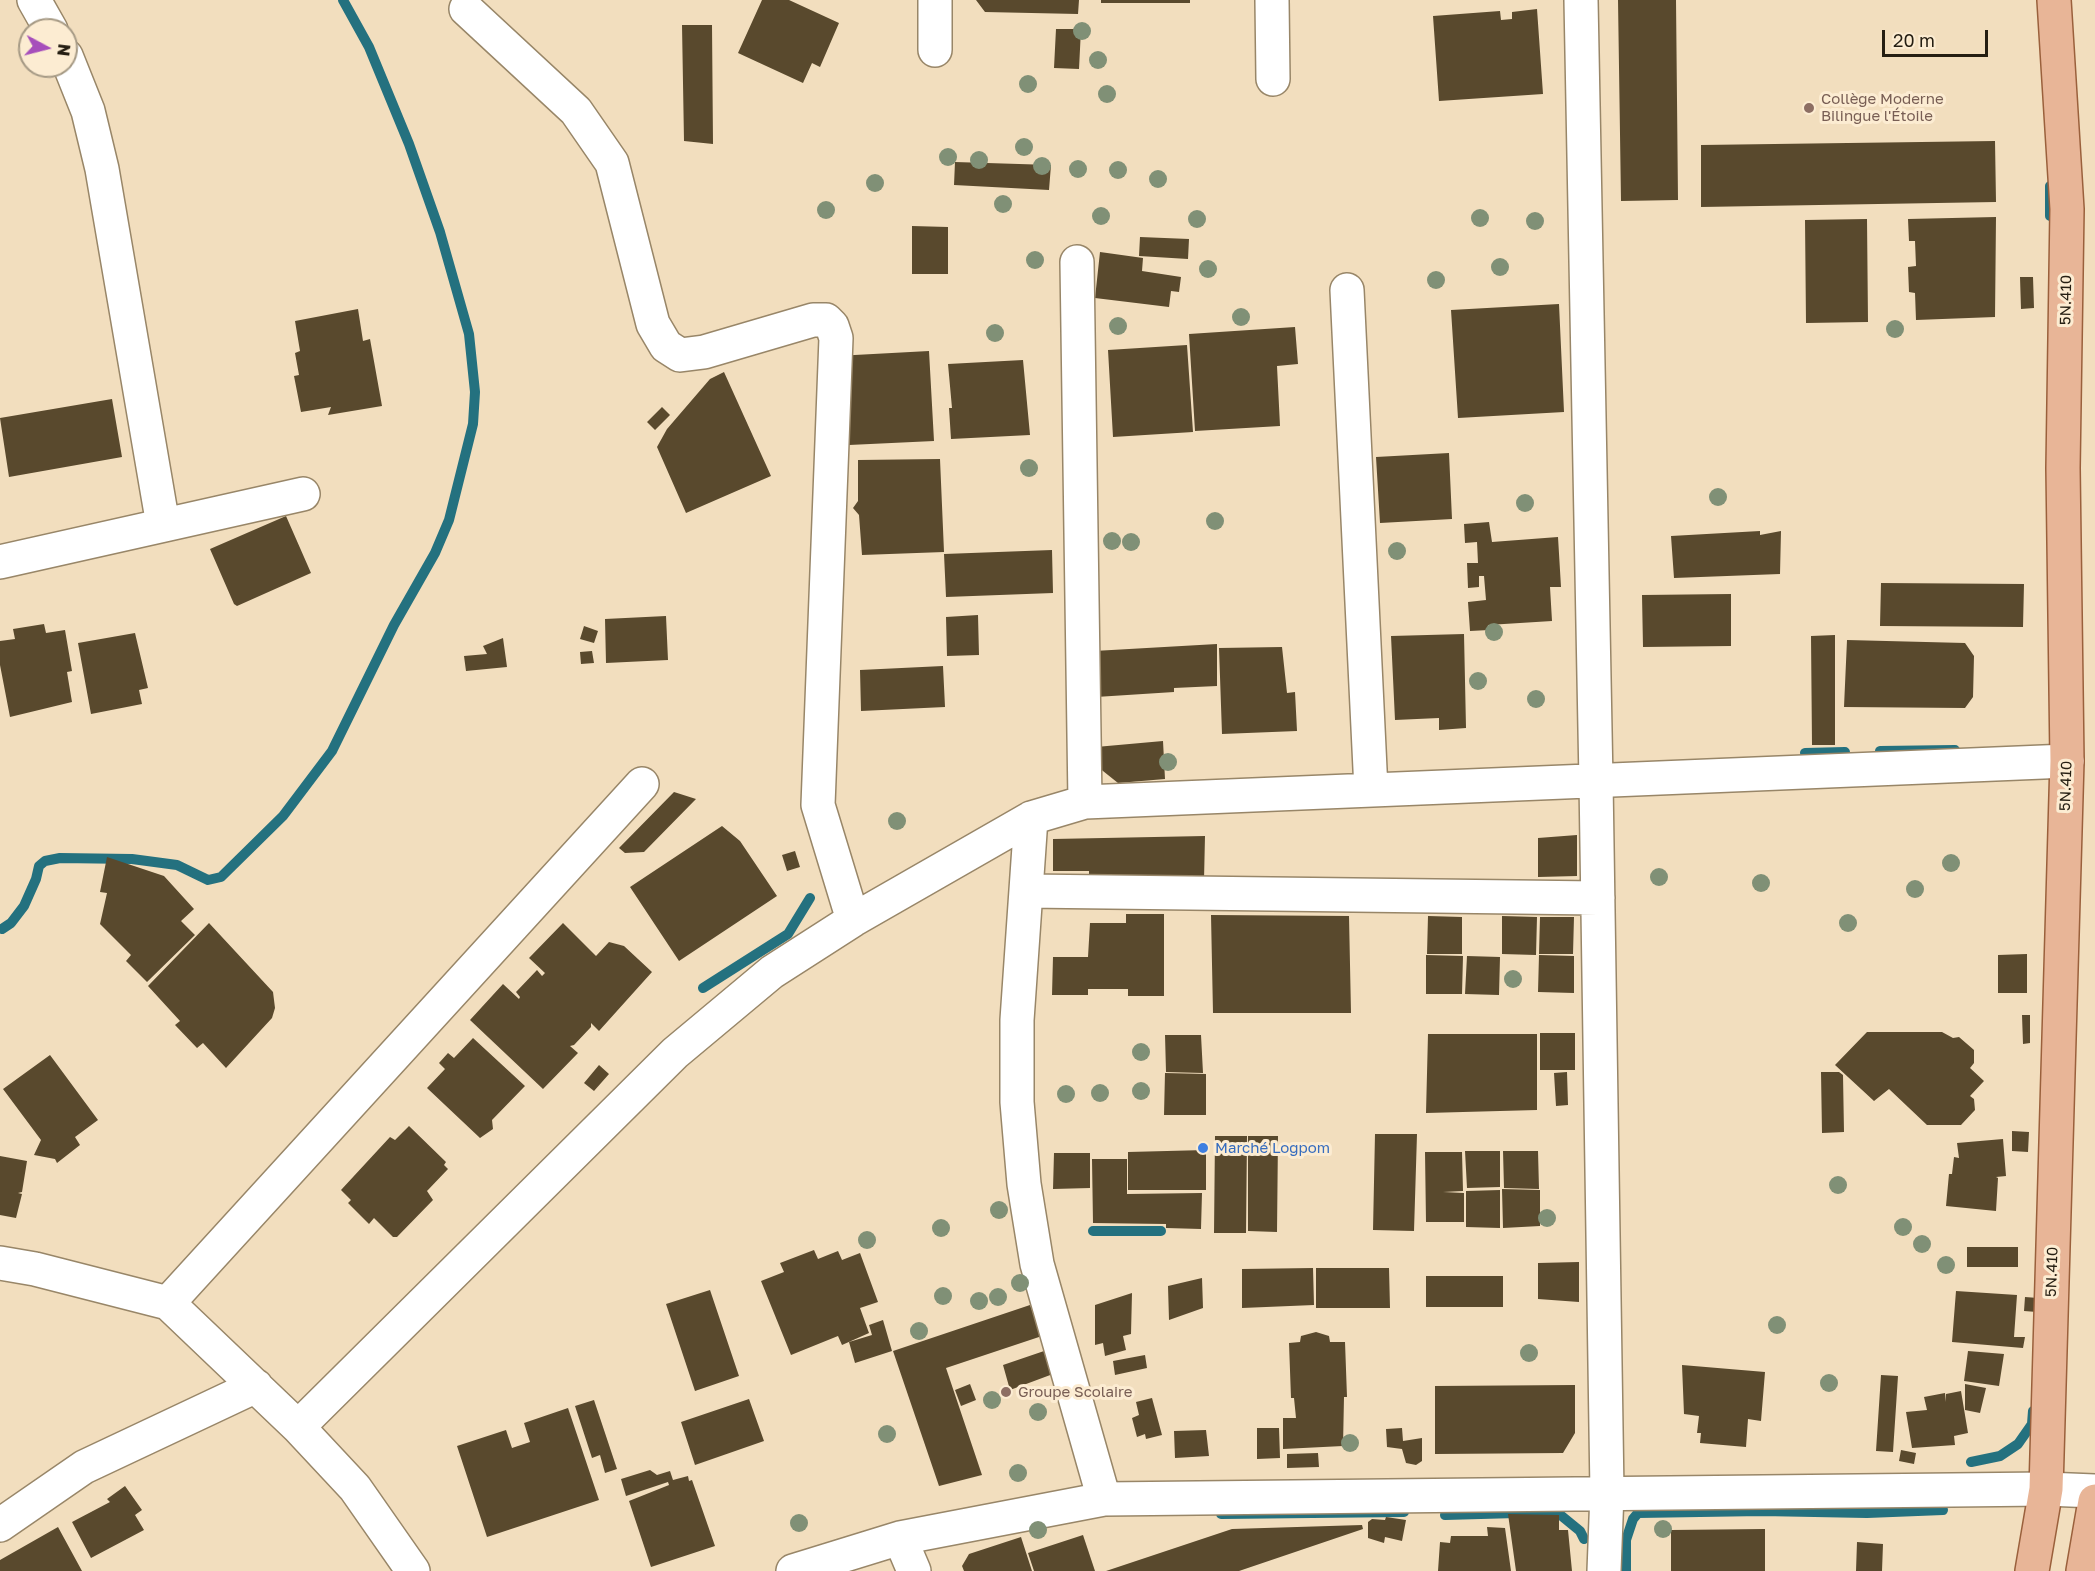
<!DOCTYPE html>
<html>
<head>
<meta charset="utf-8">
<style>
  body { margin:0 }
  #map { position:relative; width:2095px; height:1571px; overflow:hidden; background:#f2debe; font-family:"Golos Text",sans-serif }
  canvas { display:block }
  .north { position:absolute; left:18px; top:18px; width:60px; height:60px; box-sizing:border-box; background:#fcecd2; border:2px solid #a69a85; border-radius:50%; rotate:97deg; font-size:16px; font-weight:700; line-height:24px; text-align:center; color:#251e12 }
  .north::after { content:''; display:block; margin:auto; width:21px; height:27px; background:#a64ebb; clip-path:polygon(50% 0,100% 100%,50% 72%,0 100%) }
  .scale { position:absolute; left:1882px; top:30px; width:106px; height:27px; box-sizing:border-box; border:3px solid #251e12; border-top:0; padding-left:8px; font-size:18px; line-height:21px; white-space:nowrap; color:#251e12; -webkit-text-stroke:4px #fcecd2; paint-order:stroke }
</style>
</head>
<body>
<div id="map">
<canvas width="2095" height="1571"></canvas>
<div class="north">N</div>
<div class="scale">20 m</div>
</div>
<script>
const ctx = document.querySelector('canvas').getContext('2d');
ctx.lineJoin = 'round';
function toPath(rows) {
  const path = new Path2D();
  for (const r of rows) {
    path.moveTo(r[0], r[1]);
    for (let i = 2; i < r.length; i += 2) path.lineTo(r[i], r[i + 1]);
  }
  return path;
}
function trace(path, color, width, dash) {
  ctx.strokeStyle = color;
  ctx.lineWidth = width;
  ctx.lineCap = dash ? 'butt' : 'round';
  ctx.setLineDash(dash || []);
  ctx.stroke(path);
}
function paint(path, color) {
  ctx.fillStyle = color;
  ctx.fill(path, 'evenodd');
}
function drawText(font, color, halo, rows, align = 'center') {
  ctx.font = font + ' "Golos Text",sans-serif';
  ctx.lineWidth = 6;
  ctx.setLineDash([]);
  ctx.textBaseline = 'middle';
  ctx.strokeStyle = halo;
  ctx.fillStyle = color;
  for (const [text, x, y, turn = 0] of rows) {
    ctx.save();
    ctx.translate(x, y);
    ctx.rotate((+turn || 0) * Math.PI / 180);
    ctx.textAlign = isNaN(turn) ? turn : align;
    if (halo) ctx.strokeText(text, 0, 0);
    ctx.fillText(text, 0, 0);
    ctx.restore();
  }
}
trace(toPath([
  [2050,216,2050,186],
  [1880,751,1955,750],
  [1805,753,1845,752],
  [2,929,11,923,24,906,36,879,39,866,45,861,60,858,132,859,177,865,208,880,221,877,283,816,332,751,394,625,435,553,449,520,473,424,475,392,469,334,440,232,409,144,369,47,343,0],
  [703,988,788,934,810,898],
  [1093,1231,1161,1231],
  [1971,1462,2000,1456,2018,1444,2032,1424,2033,1411],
  [1221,1514,1404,1512],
  [1445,1515,1552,1512,1558,1513,1580,1531,1584,1539],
  [1626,1571,1626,1540,1633,1519,1638,1513,1762,1511,1867,1513,1943,1510]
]), '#24717f', 10);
paint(toPath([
  [762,0,789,0,839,23,820,67,812,63,803,83,738,53],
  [976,0,1079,0,1078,14,985,12],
  [1101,0,1190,0,1190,3,1101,3],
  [1618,0,1676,0,1678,200,1621,201],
  [1537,9,1543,94,1439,101,1433,16,1500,11,1501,20,1512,19,1512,12],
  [682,25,712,25,713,144,684,141],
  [1056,29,1081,29,1079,69,1054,68],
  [1995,141,1996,202,1701,207,1701,145],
  [955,162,1051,165,1049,190,954,185],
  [1996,217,1995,317,1916,320,1915,293,1909,292,1908,267,1916,266,1915,241,1909,241,1908,219],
  [1867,219,1868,322,1806,323,1805,220],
  [912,226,948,227,948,274,912,274],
  [1140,237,1189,239,1188,259,1139,256],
  [1100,252,1143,258,1142,271,1181,277,1179,292,1171,291,1169,307,1095,298],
  [2020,277,2033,277,2034,308,2021,309],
  [1559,304,1564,412,1458,418,1451,310],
  [358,309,363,341,370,339,382,406,328,415,331,407,301,412,294,376,299,375,295,353,300,351,295,321],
  [1295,327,1298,364,1277,366,1280,426,1195,431,1189,334],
  [1187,345,1193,432,1113,437,1108,350],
  [929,351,934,441,849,445,848,420,836,356],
  [1023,360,1030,435,951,439,949,408,952,408,948,364],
  [724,372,771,476,686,513,657,447,667,429,710,379],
  [112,399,122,457,9,477,0,418],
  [662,407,670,415,655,430,647,422],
  [1449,453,1452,519,1380,523,1376,457],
  [940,459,944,552,862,555,859,515,853,508,858,501,858,460],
  [286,516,311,573,237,606,234,604,210,549],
  [1489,522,1492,542,1558,537,1561,587,1550,587,1552,621,1488,625,1489,630,1470,631,1468,602,1486,600,1484,576,1479,576,1479,587,1468,588,1467,563,1478,563,1477,542,1465,543,1464,524],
  [1760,531,1760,535,1781,531,1780,574,1674,578,1671,536],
  [1052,550,1053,593,946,597,944,554],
  [1881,583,2024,584,2023,627,1880,626],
  [1731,594,1731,646,1643,647,1642,595],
  [978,615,979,655,947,656,946,617],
  [666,616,668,660,606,663,605,619],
  [44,624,46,633,65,630,72,671,67,672,72,702,10,717,0,665,0,641,15,639,13,629],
  [584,626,598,631,594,643,580,639],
  [135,633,148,688,139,690,142,704,91,714,78,643],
  [1464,634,1466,728,1439,730,1439,718,1395,720,1391,636],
  [1835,635,1835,745,1812,745,1811,636],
  [503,638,507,667,466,671,464,656,487,654,483,646],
  [1847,640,1965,643,1974,656,1973,697,1965,708,1844,707],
  [1217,644,1217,686,1174,688,1174,692,1096,697,1094,651],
  [1282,647,1287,693,1295,692,1297,731,1222,734,1219,648],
  [592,651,594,663,581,664,580,652],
  [943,666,945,707,861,711,860,670],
  [1163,741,1165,779,1118,783,1098,767,1096,747],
  [674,792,696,799,644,852,625,853,619,848],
  [722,826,740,841,777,896,679,961,630,887],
  [1577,835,1577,876,1538,877,1538,838],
  [1205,836,1204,880,1089,877,1089,871,1053,871,1053,839],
  [795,851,800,867,787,871,782,855],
  [107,857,164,876,194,909,181,921,195,935,147,982,126,961,131,955,100,924,107,893,100,892],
  [1126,914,1164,914,1164,996,1128,996,1128,989,1088,989,1088,995,1052,995,1053,957,1088,957,1090,923,1126,923],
  [1211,915,1349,916,1351,1013,1213,1013],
  [1428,916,1462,917,1462,954,1427,954],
  [1502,916,1537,917,1536,955,1502,954],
  [1540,917,1574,917,1573,954,1539,954],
  [209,923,273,992,275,1008,272,1018,226,1068,203,1043,197,1048,175,1025,180,1021,148,986],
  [563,923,596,956,609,942,624,946,652,972,599,1031,591,1023,591,1027,574,1045,570,1046,578,1053,543,1089,470,1020,503,984,519,999,520,997,516,992,537,970,542,976,545,973,529,958],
  [2027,954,2027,993,1998,993,1998,955],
  [1426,955,1463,956,1462,994,1426,994],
  [1539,955,1574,956,1574,993,1538,992],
  [1467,956,1500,957,1499,995,1465,994],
  [2022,1015,2030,1015,2030,1043,2023,1044],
  [1867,1032,1942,1032,1953,1038,1959,1037,1974,1050,1974,1063,1970,1068,1984,1081,1970,1096,1974,1099,1975,1110,1961,1125,1927,1125,1889,1089,1874,1101,1835,1065],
  [1540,1033,1575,1033,1575,1070,1540,1070],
  [1428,1034,1537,1034,1537,1110,1426,1113],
  [1165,1035,1201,1035,1203,1073,1166,1072],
  [473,1038,525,1086,492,1120,493,1129,480,1138,427,1088,445,1069,439,1063,448,1053,454,1058],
  [50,1055,98,1120,75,1137,80,1145,57,1163,55,1159,34,1155,41,1140,3,1089],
  [599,1065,609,1074,594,1091,584,1083],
  [1567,1072,1568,1105,1556,1106,1554,1073],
  [1821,1072,1839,1072,1843,1075,1844,1132,1822,1133],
  [1165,1073,1206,1074,1206,1115,1164,1115],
  [409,1126,446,1162,444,1165,448,1169,427,1191,433,1200,397,1237,393,1237,374,1218,369,1224,348,1203,351,1200,341,1190,390,1137,395,1140],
  [2012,1131,2029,1132,2028,1152,2012,1151],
  [1375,1134,1417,1134,1414,1231,1373,1230],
  [1215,1136,1247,1136,1246,1233,1214,1233],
  [1248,1136,1278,1136,1277,1232,1248,1231],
  [2003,1139,2006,1176,1996,1177,1998,1178,1996,1211,1946,1206,1949,1174,1952,1174,1954,1157,1959,1158,1957,1143],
  [1206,1150,1206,1190,1128,1190,1128,1152],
  [1465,1151,1500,1151,1500,1187,1467,1188],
  [1503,1151,1538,1151,1539,1189,1504,1188],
  [1425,1152,1462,1152,1463,1191,1443,1192,1464,1193,1464,1222,1426,1222],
  [1054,1153,1090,1153,1090,1188,1053,1189],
  [0,1156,27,1161,22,1192,18,1193,22,1194,16,1218,0,1215],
  [1092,1159,1127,1159,1127,1194,1202,1193,1201,1229,1166,1228,1166,1224,1093,1223],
  [1502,1189,1540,1190,1540,1226,1503,1228],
  [1500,1190,1500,1228,1466,1227,1466,1191],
  [1967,1247,2018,1247,2018,1267,1967,1267],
  [814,1250,818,1259,838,1251,842,1260,860,1253,878,1302,860,1308,869,1333,842,1345,838,1336,791,1355,761,1281,784,1272,780,1263],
  [1579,1262,1579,1302,1538,1299,1538,1263],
  [1313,1268,1314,1305,1242,1308,1242,1269],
  [1316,1268,1389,1268,1390,1308,1316,1308],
  [1426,1276,1503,1276,1503,1307,1426,1307],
  [1202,1278,1203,1308,1169,1320,1168,1286],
  [710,1290,739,1376,695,1391,666,1304],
  [1956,1291,2017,1295,2014,1337,2025,1337,2023,1348,1952,1342],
  [1132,1293,1131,1334,1123,1336,1126,1350,1105,1356,1103,1343,1095,1345,1095,1305],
  [2025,1297,2038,1298,2037,1312,2024,1311],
  [1030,1305,1042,1336,946,1368,982,1475,939,1486,893,1351],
  [883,1320,892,1351,855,1363,849,1342,872,1335,869,1325],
  [1316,1332,1329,1336,1330,1342,1345,1342,1347,1397,1344,1397,1343,1446,1283,1449,1283,1418,1296,1418,1294,1398,1291,1398,1289,1343,1300,1342,1301,1336],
  [1047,1350,1061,1371,1010,1390,1003,1365],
  [1968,1351,2004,1354,1999,1386,1964,1381],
  [1145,1355,1147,1368,1115,1375,1113,1361],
  [1682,1365,1765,1372,1761,1421,1748,1419,1746,1447,1700,1443,1701,1433,1697,1433,1699,1416,1684,1414],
  [1881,1375,1898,1376,1893,1452,1876,1451],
  [970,1384,976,1400,961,1406,955,1390],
  [1965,1384,1986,1388,1980,1413,1965,1410],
  [1575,1385,1575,1433,1563,1453,1435,1454,1435,1386],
  [1961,1391,1968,1433,1954,1436,1955,1445,1912,1448,1906,1412,1927,1410,1924,1397,1945,1393,1946,1402,1946,1394],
  [1152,1398,1162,1435,1146,1439,1145,1434,1137,1437,1132,1418,1139,1415,1136,1402],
  [749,1399,764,1441,695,1465,681,1422],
  [594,1400,617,1469,605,1473,600,1455,592,1458,575,1406],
  [568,1408,599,1500,487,1537,457,1446,506,1430,512,1448,530,1442,524,1423],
  [1257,1428,1279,1428,1280,1458,1257,1459],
  [1402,1428,1403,1441,1422,1438,1422,1461,1416,1465,1406,1463,1402,1449,1387,1447,1386,1429],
  [1206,1430,1209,1456,1175,1458,1174,1431],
  [1901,1450,1916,1453,1914,1464,1899,1461],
  [1318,1453,1319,1467,1287,1468,1287,1454],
  [650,1470,657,1475,670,1471,673,1480,688,1476,689,1481,692,1480,715,1546,651,1567,629,1501,669,1485,668,1482,626,1496,621,1479],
  [125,1486,142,1510,135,1515,144,1530,91,1558,72,1522,110,1502,107,1499],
  [1508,1514,1559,1515,1559,1530,1568,1530,1572,1571,1516,1571],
  [1386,1517,1406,1520,1402,1541,1385,1537,1384,1543,1368,1538,1368,1522,1372,1519,1385,1520],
  [1362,1525,1363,1529,1239,1571,1106,1571,1232,1529],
  [58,1527,82,1571,0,1571,0,1560],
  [1487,1527,1505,1528,1511,1571,1438,1571,1440,1542,1450,1543,1451,1536,1488,1536],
  [1765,1529,1765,1571,1671,1571,1671,1530],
  [1083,1535,1095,1571,1034,1571,1028,1553],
  [1021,1537,1032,1571,964,1571,962,1566,969,1554],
  [1857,1542,1883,1544,1882,1571,1856,1571]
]), '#59492d');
const minor = toPath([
  [34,0,51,30],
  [935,0,935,50],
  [1272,0,1273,79],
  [1581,0,1596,781,1607,1493,1604,1571],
  [466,9,576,111,612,163,653,324,666,346,680,355,704,352,813,320,826,320,832,326,836,338,818,805,853,920],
  [66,56,88,111,102,169,163,525],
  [1077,262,1085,802],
  [1347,290,1371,790],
  [0,562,303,494],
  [1031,818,1017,1020,1017,1102,1024,1184,1037,1264,1104,1499],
  [1027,891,1598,898],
  [0,1263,35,1269,168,1303,298,1427,355,1488,413,1571],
  [168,1303,642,784],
  [298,1427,675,1053,772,972,853,920,1031,818,1085,802,2067,761],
  [0,1525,84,1467,256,1386],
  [900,1538,914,1571],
  [793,1571,900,1538,1104,1499,2046,1489,2095,1491]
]);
const major = toPath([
  [2032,1571,2046,1489,2067,761,2063,468,2067,209,2054,0],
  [2083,1571,2095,1501]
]);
trace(minor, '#988668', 36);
trace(major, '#9a603c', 36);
trace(minor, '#fff', 33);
trace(major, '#e8b597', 33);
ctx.fillStyle = '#809076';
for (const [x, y] of [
  [1082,31],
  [1098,60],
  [1028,84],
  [1107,94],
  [1024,147],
  [948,157],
  [979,160],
  [1042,166],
  [1078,169],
  [1118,170],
  [1158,179],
  [875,183],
  [1003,204],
  [826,210],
  [1101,216],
  [1480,218],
  [1197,219],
  [1535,221],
  [1035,260],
  [1500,267],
  [1208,269],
  [1436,280],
  [1241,317],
  [1118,326],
  [1895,329],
  [995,333],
  [1029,468],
  [1718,497],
  [1525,503],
  [1215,521],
  [1112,541],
  [1131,542],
  [1397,551],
  [1494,632],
  [1478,681],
  [1536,699],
  [1168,762],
  [897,821],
  [1951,863],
  [1659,877],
  [1761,883],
  [1915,889],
  [1848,923],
  [1513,979],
  [1141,1052],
  [1141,1091],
  [1100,1093],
  [1066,1094],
  [1838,1185],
  [999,1210],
  [1547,1218],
  [1903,1227],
  [941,1228],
  [867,1240],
  [1922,1244],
  [1946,1265],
  [1020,1283],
  [943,1296],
  [998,1297],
  [979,1301],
  [1777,1325],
  [919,1331],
  [1529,1353],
  [1829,1383],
  [992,1400],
  [1038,1412],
  [887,1434],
  [1350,1443],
  [1018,1473],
  [799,1523],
  [1663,1529],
  [1038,1530]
]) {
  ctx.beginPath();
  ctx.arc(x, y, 9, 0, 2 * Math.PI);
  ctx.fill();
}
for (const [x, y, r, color] of [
  [1809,108,6,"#8d6e63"],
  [1203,1148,6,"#3f7fe0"],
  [1006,1392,6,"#8d6e63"]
]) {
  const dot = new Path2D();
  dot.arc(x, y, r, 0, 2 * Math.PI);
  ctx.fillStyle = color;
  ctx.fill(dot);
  trace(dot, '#fcecd2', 2);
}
drawText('15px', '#785e54', '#fcecd2', [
  ["Collège Moderne",1821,99],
  ["Bilingue l'Étoile",1821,116],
  ["Groupe Scolaire",1018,1392]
], 'left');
drawText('15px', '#251e12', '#fcecd2', [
  ["5N.410",2066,300,-89],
  ["5N.410",2066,786,-88],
  ["5N.410",2052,1272,-88]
]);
drawText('15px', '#366cbe', '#fcecd2', [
  ["Marché Logpom",1215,1148]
], 'left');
</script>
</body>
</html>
